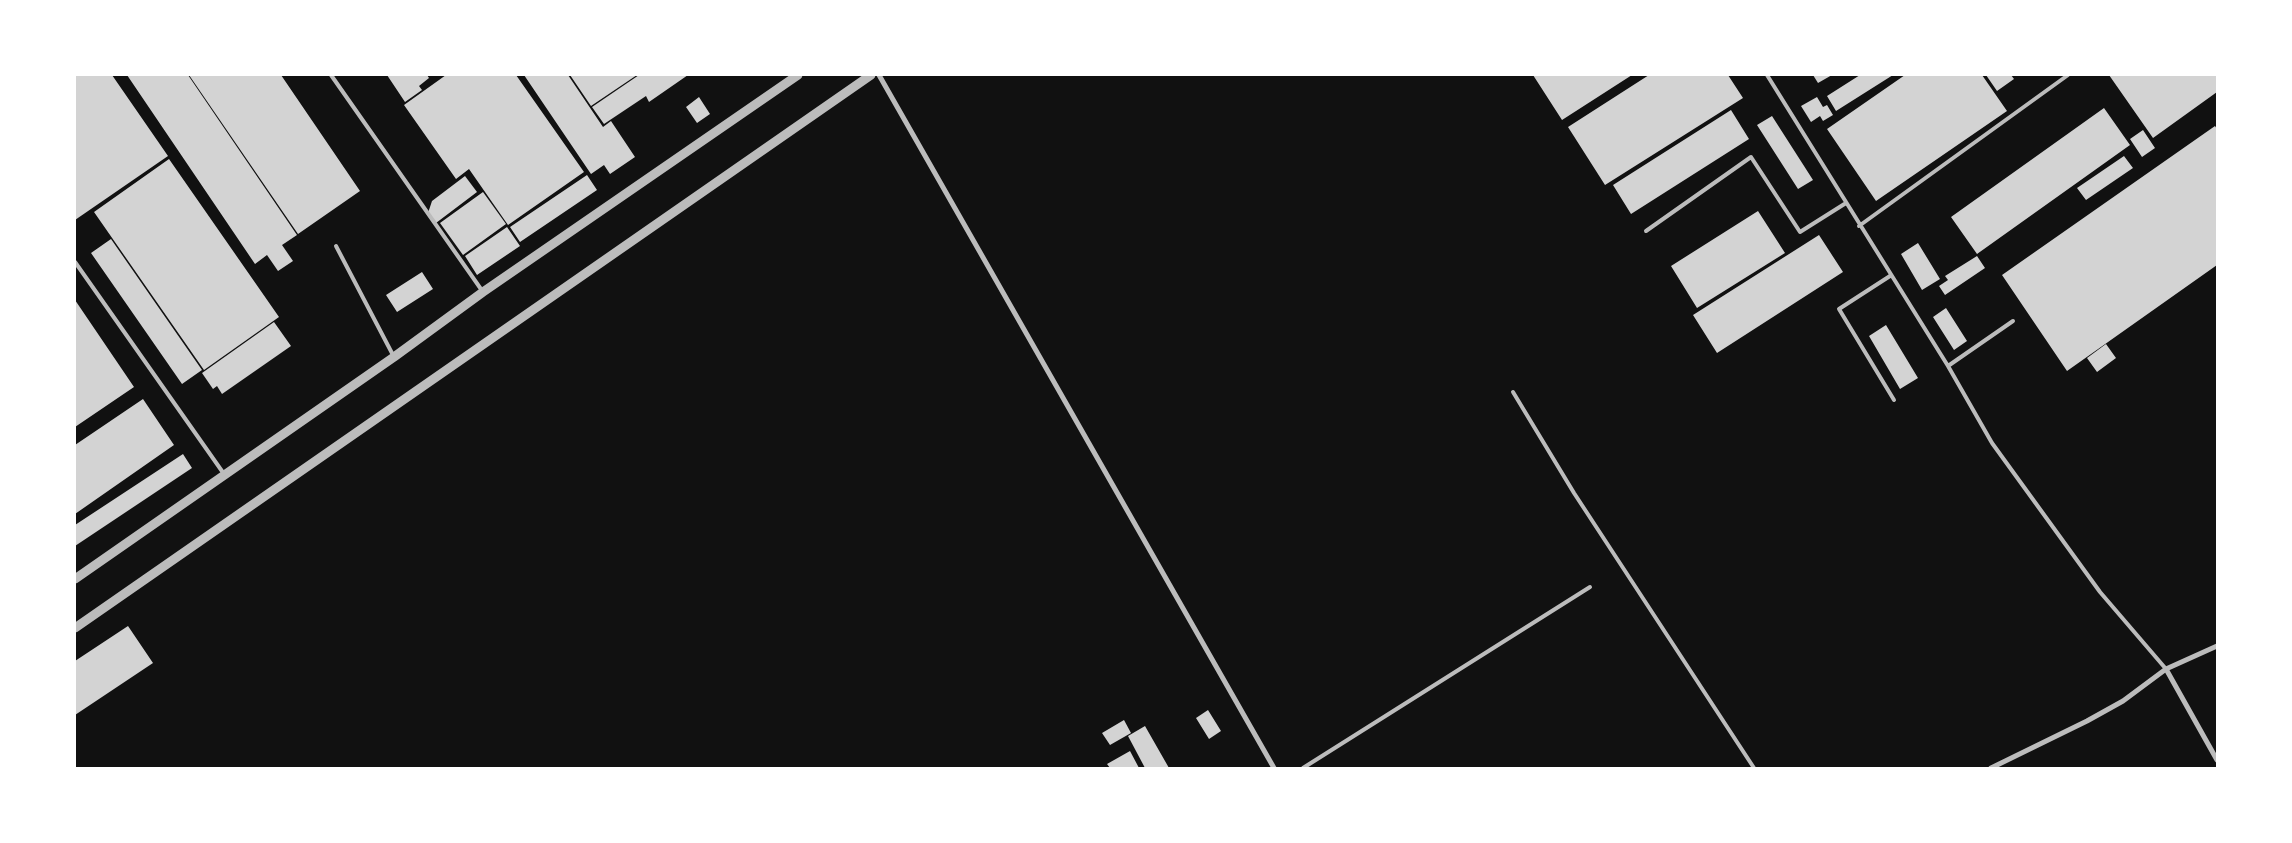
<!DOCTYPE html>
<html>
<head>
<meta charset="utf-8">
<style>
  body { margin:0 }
  #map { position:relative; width:2292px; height:843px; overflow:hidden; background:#111; font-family:Ubuntu,sans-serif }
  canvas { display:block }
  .frame { position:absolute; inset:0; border:76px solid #fff; pointer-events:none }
</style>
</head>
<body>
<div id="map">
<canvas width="2292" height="843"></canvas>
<div class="frame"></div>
</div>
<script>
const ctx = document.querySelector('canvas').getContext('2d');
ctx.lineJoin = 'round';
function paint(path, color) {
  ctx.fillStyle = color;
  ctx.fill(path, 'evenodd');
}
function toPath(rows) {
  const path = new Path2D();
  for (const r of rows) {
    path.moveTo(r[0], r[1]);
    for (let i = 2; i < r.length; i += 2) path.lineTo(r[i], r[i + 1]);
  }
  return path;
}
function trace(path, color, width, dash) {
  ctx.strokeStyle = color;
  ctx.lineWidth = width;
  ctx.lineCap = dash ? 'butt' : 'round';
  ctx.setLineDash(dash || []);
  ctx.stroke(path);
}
paint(toPath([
  [75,75,112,75,168,156,75,220],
  [127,75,188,75,297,235,282,245,293,261,278,271,267,255,255,264],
  [189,75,281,75,360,191,298,234],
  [387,75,427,75,429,78,419,86,422,90,405,102],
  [446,75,516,75,584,172,508,225,469,169,456,179,404,105],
  [524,75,568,75,603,127,611,121,635,157,610,174,604,165,591,174],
  [570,75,637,75,591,106],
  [639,75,688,75,649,102,646,96,604,124,592,107],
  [1533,75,1632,75,1562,120],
  [1649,75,1728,75,1743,98,1605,185,1568,127],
  [1813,75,1832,75,1818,83],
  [1860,75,1893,75,1836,111,1827,96],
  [1905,75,1982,75,2007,111,1876,201,1827,129],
  [1986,75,2011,75,2014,79,1997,91],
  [2109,75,2217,75,2217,92,2153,138],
  [699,97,710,114,697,123,686,107],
  [1817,97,1823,107,1827,105,1833,115,1823,121,1820,116,1811,122,1801,106],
  [2104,108,2130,145,1977,254,1951,217],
  [1731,110,1749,139,1631,214,1613,185],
  [1772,116,1813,180,1798,189,1757,125],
  [2215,126,2217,129,2217,265,2067,371,2002,275],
  [2143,130,2155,148,2142,157,2130,139],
  [2124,156,2133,168,2086,200,2077,188],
  [169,159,279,317,204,370,94,212],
  [587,175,597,190,520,242,510,227],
  [465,176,477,192,436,223,428,213,432,201],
  [483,192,506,224,463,255,440,223],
  [1758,211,1785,253,1697,308,1671,266],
  [507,227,520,246,477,275,465,256],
  [1819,235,1843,272,1717,353,1693,315],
  [111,239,202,370,182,384,91,253],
  [1918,243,1940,279,1922,290,1901,254],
  [1977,256,1985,268,1945,295,1939,286,1948,280,1945,276],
  [422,272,433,289,397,312,386,295],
  [75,300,134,387,75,427],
  [1946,308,1967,341,1954,350,1933,317],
  [274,322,291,346,222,394,217,386,213,389,202,373],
  [1886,325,1918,378,1900,389,1869,336],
  [2106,344,2116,358,2097,372,2087,358],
  [143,399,174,445,75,514,75,445],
  [183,454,192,468,75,546,75,525],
  [128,626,153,663,75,715,75,661],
  [1208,710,1221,731,1209,739,1196,718],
  [1124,720,1131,733,1110,745,1102,733],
  [1145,726,1169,768,1145,768,1128,736],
  [1130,751,1139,768,1110,768,1107,764]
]), '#d3d3d3');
trace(toPath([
  [331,75,483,292],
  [1767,75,1948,366,1992,443,2100,592,2166,669],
  [1859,226,2068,75],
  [1646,231,1751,157,1800,232,1846,203],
  [336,246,394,357],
  [75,262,224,474],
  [1890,276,1839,309,1894,400],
  [1948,366,2013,321],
  [1513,392,1574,493,1754,768],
  [1303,768,1590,587]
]), '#bcbcbc', 4);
trace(toPath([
  [879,75,1274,768],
  [2166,669,2217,760],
  [1991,768,2087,721,2123,701,2166,669,2217,646]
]), '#bcbcbc', 5);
trace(toPath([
  [75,579,394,357,483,292,798,75],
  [75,628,871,75]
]), '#bcbcbc', 9);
</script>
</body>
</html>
